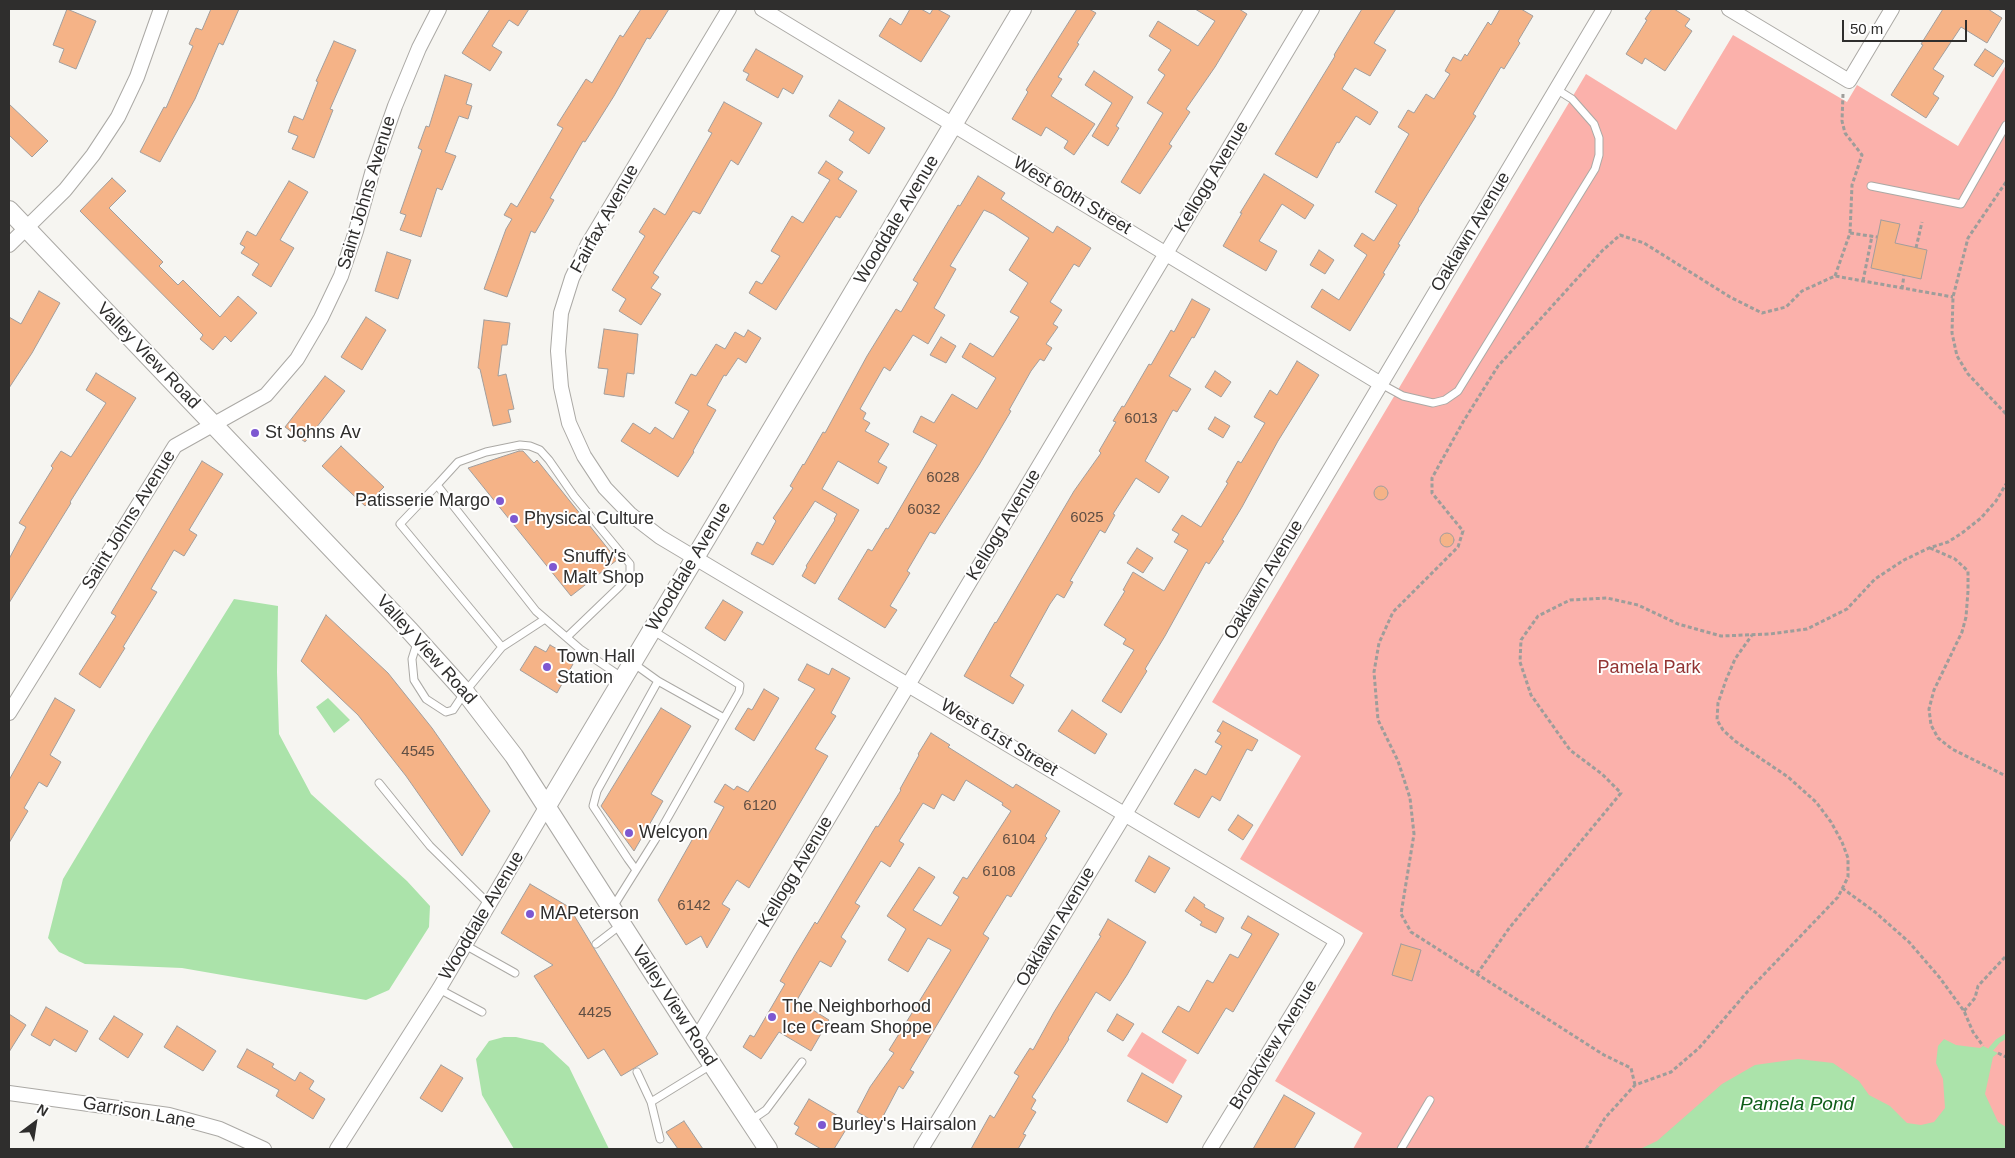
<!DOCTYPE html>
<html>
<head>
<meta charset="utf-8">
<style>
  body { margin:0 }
  #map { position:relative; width:2015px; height:1158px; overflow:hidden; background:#f6f5f1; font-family:Helvetica,sans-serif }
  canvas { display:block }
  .frame { position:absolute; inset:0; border:10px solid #2f2e2d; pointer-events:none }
  .north { position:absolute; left:10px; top:1098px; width:50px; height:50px; -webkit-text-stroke:4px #fff; paint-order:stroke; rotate:31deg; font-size:14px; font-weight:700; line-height:20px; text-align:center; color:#2f2e2d }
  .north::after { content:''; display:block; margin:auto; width:18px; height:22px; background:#2f2e2d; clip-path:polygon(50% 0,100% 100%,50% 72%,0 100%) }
  .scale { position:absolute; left:1842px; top:20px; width:125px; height:22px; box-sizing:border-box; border:2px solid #2f2e2d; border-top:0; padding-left:6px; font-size:15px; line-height:18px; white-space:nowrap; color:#2f2e2d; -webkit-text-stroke:4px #fff; paint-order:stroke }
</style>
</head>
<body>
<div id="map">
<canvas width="2015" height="1158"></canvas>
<div class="frame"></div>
<div class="north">N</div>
<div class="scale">50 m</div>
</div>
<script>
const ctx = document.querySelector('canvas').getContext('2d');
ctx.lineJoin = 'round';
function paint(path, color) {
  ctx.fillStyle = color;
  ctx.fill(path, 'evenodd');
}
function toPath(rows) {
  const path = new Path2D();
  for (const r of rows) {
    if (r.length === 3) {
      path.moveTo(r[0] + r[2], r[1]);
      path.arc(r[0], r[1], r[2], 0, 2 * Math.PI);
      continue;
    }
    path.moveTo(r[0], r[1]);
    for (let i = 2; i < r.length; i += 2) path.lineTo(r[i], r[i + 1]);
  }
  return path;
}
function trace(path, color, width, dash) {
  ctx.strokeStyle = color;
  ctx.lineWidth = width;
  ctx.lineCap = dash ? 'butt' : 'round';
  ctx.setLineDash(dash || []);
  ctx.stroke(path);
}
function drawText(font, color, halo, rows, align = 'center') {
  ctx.font = font + ' Helvetica,sans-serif';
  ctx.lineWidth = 4;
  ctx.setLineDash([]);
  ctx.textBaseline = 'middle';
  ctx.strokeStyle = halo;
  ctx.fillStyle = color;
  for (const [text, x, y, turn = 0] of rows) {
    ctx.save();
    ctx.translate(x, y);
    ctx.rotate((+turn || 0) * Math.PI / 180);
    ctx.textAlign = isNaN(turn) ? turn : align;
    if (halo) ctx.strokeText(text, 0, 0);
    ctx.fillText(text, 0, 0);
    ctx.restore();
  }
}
paint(toPath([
  [1733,35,1847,102,1857,85,1958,146,2006,65,2006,1149,1353,1149,1362,1133,1275,1081,1363,933,1240,859,1301,756,1212,702,1586,74,1676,130],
  [1142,1032,1187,1060,1173,1084,1127,1056]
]), '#fbb1ab');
paint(toPath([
  [234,599,278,606,277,672,279,734,311,794,407,881,430,906,429,927,389,990,366,1000,182,968,85,964,59,952,48,938,63,879,148,737],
  [328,698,350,720,334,733,316,707],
  [504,1037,516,1037,543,1043,569,1067,609,1149,514,1149,482,1095,476,1059,489,1041],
  [1944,1039,1956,1045,1980,1048,1983,1046,1998,1053,1993,1057,1985,1094,1998,1122,2006,1127,2006,1149,1640,1149,1657,1141,1722,1084,1755,1065,1798,1059,1833,1063,1859,1081,1869,1095,1890,1106,1907,1123,1921,1125,1934,1122,1945,1108,1943,1079,1936,1063,1938,1046]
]), '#abe3aa');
trace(toPath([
  [1991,1049,1998,1041,2006,1036]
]), '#abe3aa', 5);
const building = toPath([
  [67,9,96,21,76,69,59,62,64,49,53,45,67,9],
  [211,9,239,9,223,45,219,43,195,99,160,162,140,152,164,107,166,108,193,46,189,44,196,28,202,30,211,9],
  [490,9,529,9,518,26,509,20,492,46,502,52,490,71,462,53,490,9],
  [641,9,669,9,650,39,647,38,614,96,585,142,583,141,550,198,554,200,535,233,531,231,507,297,484,289,506,229,512,219,504,215,511,203,517,207,563,128,557,125,586,79,592,83,620,35,623,37,641,9],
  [910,9,921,9,930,14,933,9,937,9,950,16,921,62,879,36,890,18,901,25,910,9],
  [1077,9,1089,9,1096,13,1077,43,1079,44,1058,77,1062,79,1051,96,1095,124,1074,155,1064,148,1068,141,1046,127,1041,136,1012,119,1028,92,1026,90,1077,9],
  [1195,9,1239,9,1247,14,1215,67,1186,109,1190,112,1169,144,1172,146,1140,194,1121,182,1163,113,1147,103,1165,75,1158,70,1171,50,1149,36,1158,21,1198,46,1215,21,1195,9],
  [1362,9,1396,9,1374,43,1386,50,1370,76,1355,68,1342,89,1378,112,1370,125,1356,116,1339,143,1337,142,1317,178,1275,154,1335,56,1334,55,1362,9],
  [1500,9,1521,9,1533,16,1518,41,1520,43,1504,69,1501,67,1473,114,1476,116,1418,209,1419,210,1398,244,1400,245,1383,273,1385,274,1350,331,1311,307,1322,289,1339,300,1367,255,1354,246,1362,233,1374,241,1397,205,1375,192,1409,134,1398,127,1408,110,1414,113,1426,94,1434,99,1450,74,1445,71,1453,57,1461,61,1465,54,1467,56,1488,22,1491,25,1500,9],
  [1652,9,1674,9,1690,19,1685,26,1692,31,1665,71,1645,58,1642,64,1626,54,1647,20,1645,19,1652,9],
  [1943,9,1988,9,2002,18,1987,43,1961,27,1933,69,1944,76,1933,94,1939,98,1926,118,1891,95,1923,45,1921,44,1943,9],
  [334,41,356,50,330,109,333,110,314,158,292,149,298,136,288,132,294,116,303,120,318,82,316,81,334,41],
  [756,49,803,76,793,94,783,88,778,98,746,80,749,74,743,71,756,49],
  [1985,49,2004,61,1993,77,1974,65,1985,49],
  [1094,71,1133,97,1116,126,1119,128,1108,146,1092,136,1112,103,1085,85,1094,71],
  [445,75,472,84,466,104,472,106,468,119,459,116,445,152,456,156,442,190,437,188,421,237,400,230,406,215,400,213,422,150,418,148,426,126,429,127,445,75],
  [839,100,885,128,869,154,849,140,854,132,829,116,839,100],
  [724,102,762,123,738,165,731,160,700,214,693,211,653,273,659,277,651,288,661,294,641,325,619,311,626,299,612,290,645,236,639,232,654,208,665,215,712,133,708,131,724,102],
  [9,104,48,141,32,157,9,135,9,104],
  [826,161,843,172,838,179,857,191,840,218,836,216,776,310,749,293,756,281,762,284,780,256,771,251,792,216,803,223,830,180,818,173,826,161],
  [1264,174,1314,205,1305,219,1282,204,1259,241,1277,251,1266,271,1223,246,1242,213,1240,213,1264,174],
  [978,176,1005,193,1001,199,1053,233,1057,226,1091,248,1079,267,1074,264,1050,302,1062,310,1053,324,1058,327,1046,344,1052,348,1044,361,1040,359,1031,371,1009,410,1011,411,979,465,935,534,930,532,907,571,910,573,890,606,897,610,885,628,838,599,868,549,872,551,886,528,888,529,937,445,913,432,921,416,934,423,952,394,977,409,996,378,962,357,970,343,993,357,1019,317,1010,312,1028,283,1009,270,1029,238,993,214,984,210,950,266,956,269,934,308,945,315,928,344,913,335,890,371,884,367,860,409,866,413,863,419,870,423,865,431,889,444,878,462,887,467,878,484,838,461,822,489,859,510,815,584,802,576,807,567,806,566,835,520,834,519,837,514,815,501,773,565,751,554,757,542,763,545,776,521,773,518,793,488,790,486,803,464,804,465,823,432,825,433,867,356,896,309,901,312,918,283,913,280,958,205,960,206,978,176],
  [112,178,126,191,109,208,163,262,159,266,178,285,183,280,220,317,238,296,257,313,231,342,225,336,213,350,200,339,203,335,80,211,112,178],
  [289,181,308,192,280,240,294,248,271,287,252,275,259,264,241,253,245,247,240,244,247,231,256,236,289,181],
  [1881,220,1900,224,1895,243,1927,250,1921,279,1871,268,1881,220],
  [1319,250,1334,260,1325,274,1310,265,1319,250],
  [387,252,411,260,398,299,375,291,387,252],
  [39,291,60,303,32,353,9,388,9,317,21,324,39,291],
  [1192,299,1210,309,1194,338,1192,337,1169,376,1191,389,1177,412,1173,410,1145,461,1169,477,1159,493,1136,478,1113,514,1115,515,1105,533,1100,530,1070,581,1073,582,1064,598,1057,594,1050,604,1010,676,1024,685,1013,704,964,676,995,622,996,623,1074,491,1101,453,1099,451,1116,422,1113,421,1122,406,1124,407,1149,364,1151,365,1171,330,1174,332,1192,299],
  [366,317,386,330,362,370,341,357,366,317],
  [484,320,510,323,507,345,502,345,498,376,506,374,514,409,508,410,511,422,493,426,480,369,478,368,484,320],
  [604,329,638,334,634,374,627,373,624,397,604,394,608,369,598,368,604,329],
  [748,330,761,338,746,363,738,358,726,376,724,375,707,405,716,410,693,451,694,452,678,477,621,441,633,423,650,434,655,427,673,439,689,411,675,403,691,374,696,376,716,344,725,349,735,332,744,337,748,330],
  [941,337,956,346,946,363,930,355,941,337],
  [1297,361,1319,375,1278,441,1242,507,1222,540,1224,541,1209,564,1206,562,1165,636,1145,669,1147,671,1121,713,1102,701,1134,650,1123,644,1126,639,1104,625,1125,591,1123,590,1133,572,1164,591,1188,550,1174,542,1179,534,1172,530,1182,515,1201,527,1228,483,1226,482,1238,461,1241,463,1265,423,1254,417,1270,390,1277,395,1297,361],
  [1215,371,1231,382,1221,397,1205,387,1215,371],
  [96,373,136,398,70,502,71,503,9,603,9,559,26,527,19,523,53,468,51,466,61,451,71,457,106,403,86,390,96,373],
  [325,376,345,391,305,442,285,427,325,376],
  [1215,417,1230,426,1223,438,1208,429,1215,417],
  [341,446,384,487,365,506,322,466,341,446],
  [519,451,523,451,534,463,537,460,617,560,571,596,468,468,519,451],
  [202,461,223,474,189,530,197,535,184,556,174,550,151,589,157,592,123,647,125,648,100,688,79,674,116,616,111,613,202,461],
  [1381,493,7],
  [1447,540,7],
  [1137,548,1153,558,1143,573,1127,563,1137,548],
  [723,600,743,612,725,641,705,628,723,600],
  [326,615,388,673,432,728,490,811,462,856,406,776,358,715,301,661,326,615],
  [550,645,566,654,564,658,573,664,557,693,520,670,535,646,546,652,550,645],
  [807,664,829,675,832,668,850,678,831,713,836,716,815,749,828,756,749,888,737,880,722,904,730,909,707,948,701,936,686,945,658,900,696,833,706,839,724,807,714,802,725,784,734,790,737,786,748,792,815,689,798,680,807,664],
  [764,689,779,698,754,741,735,729,748,708,752,710,764,689],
  [55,698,75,710,50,755,61,762,47,787,39,782,24,808,28,811,9,843,9,780,55,698],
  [661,708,691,726,651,794,663,801,634,851,601,806,661,708],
  [1072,710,1107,734,1095,754,1058,731,1072,710],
  [1223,721,1258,740,1252,751,1247,749,1220,801,1212,796,1199,818,1174,804,1195,769,1206,775,1222,746,1215,742,1221,733,1217,731,1223,721],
  [931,733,950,745,948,747,1013,788,1016,784,1060,811,1045,836,1047,838,1011,897,1007,895,983,934,989,938,910,1070,914,1072,903,1089,899,1086,879,1124,857,1112,870,1087,894,1053,889,1050,951,950,928,938,908,972,888,960,906,929,887,916,919,867,935,877,913,910,941,926,959,897,953,893,963,877,967,879,1011,811,1002,805,1003,803,966,780,954,801,942,794,934,809,923,803,899,841,904,844,890,867,881,861,855,903,860,906,841,937,846,941,831,967,820,961,797,1000,829,1020,811,1051,779,1032,761,1059,743,1047,750,1035,754,1037,785,984,780,981,795,955,815,922,817,924,876,826,878,827,901,790,900,789,919,755,918,754,931,733],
  [1238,815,1253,825,1243,840,1228,830,1238,815],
  [1149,856,1170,868,1155,893,1135,881,1149,856],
  [530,884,569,907,658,1054,621,1076,604,1049,588,1059,534,976,553,965,501,933,530,884],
  [1194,897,1205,905,1204,907,1224,918,1216,933,1200,925,1202,922,1185,911,1194,897],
  [1248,916,1279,934,1233,1012,1226,1008,1198,1054,1162,1032,1178,1006,1189,1012,1207,980,1213,983,1230,954,1238,958,1252,934,1241,928,1248,916],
  [1108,919,1146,942,1127,975,1110,1001,1096,992,1068,1038,1069,1039,1032,1097,1036,1100,1031,1109,1036,1112,1023,1134,1026,1135,1018,1149,971,1149,990,1115,994,1118,1019,1076,1014,1073,1030,1048,1033,1050,1054,1012,1101,936,1099,935,1108,919],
  [1401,944,1421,950,1412,981,1392,975,1401,944],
  [46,1007,88,1031,76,1052,54,1039,50,1046,31,1035,46,1007],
  [9,1014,26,1025,9,1052,9,1014],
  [1117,1014,1134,1024,1123,1041,1107,1031,1117,1014],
  [114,1016,143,1034,128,1058,99,1039,114,1016],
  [177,1026,216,1051,203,1071,164,1047,177,1026],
  [247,1049,274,1064,272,1067,295,1081,300,1072,314,1081,309,1089,325,1099,313,1119,276,1096,279,1090,237,1067,247,1049],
  [441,1065,463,1078,442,1112,420,1098,441,1065],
  [1142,1073,1182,1096,1167,1123,1127,1101,1142,1073],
  [1284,1095,1315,1113,1294,1149,1253,1149,1284,1095],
  [809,1099,850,1123,834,1149,821,1149,795,1134,799,1127,794,1124,809,1099],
  [684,1121,703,1149,678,1149,666,1132,684,1121]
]);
paint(building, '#f5b387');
trace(building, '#a29e9c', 1);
const service = toPath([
  [1871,186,1961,204,2006,125],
  [1381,384,1403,396,1433,403,1445,400,1458,391,1595,169,1599,155,1599,138,1594,124,1572,99,1556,89],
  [437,485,458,462,486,452,520,445,530,446,540,450,549,460,574,496,630,564,630,574,619,587,567,637],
  [417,643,412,659,414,680,426,699,446,712,453,710,465,692,502,647,400,524,437,485,536,611,580,649,623,678],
  [502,647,545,619],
  [633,663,658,681,724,718],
  [379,783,430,846,489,904],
  [636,870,628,859,593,806,597,791,658,681],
  [613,907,655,840,739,692,740,685,652,630],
  [596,944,622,924],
  [465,945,515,973],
  [439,989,482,1012],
  [637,1072,651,1102,660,1139],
  [651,1102,711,1065],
  [750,1121,766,1110,802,1062],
  [1401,1149,1430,1100]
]);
const minor = toPath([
  [729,9,588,244,572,278,561,313,558,351,561,387,569,423,584,456,605,488,630,514,660,537,1337,941,1210,1149],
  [762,9,1381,384],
  [1729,9,1849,81,1892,9],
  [9,245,65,190,93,155,118,117,137,77,161,9],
  [9,713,175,446,266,395,297,359,321,318,341,276,356,231,374,166,395,106,419,48,439,9],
  [696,1040,1312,9],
  [9,1093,169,1115,220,1129,264,1149],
  [337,1149,439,989,547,806],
  [921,1149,1125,814,1604,9]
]);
const tertiary = toPath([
  [9,210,410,631,465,692,514,756,696,1040,768,1149],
  [547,806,1022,9]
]);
trace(service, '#aba9a5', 9);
trace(minor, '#aba9a5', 16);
trace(tertiary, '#aba9a5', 20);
trace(toPath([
  [2006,182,1968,238,1953,297,1952,333,1957,356,1968,374,2006,414],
  [1850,233,1877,237],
  [1916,248,1922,222],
  [1835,276,1850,233,1852,185,1862,155,1845,133,1842,121,1843,94],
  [1863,281,1872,236],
  [1902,289,1904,275],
  [1930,548,1955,559,1968,571,1968,591,1966,617,1962,632,1934,690,1929,709,1931,725,1938,738,1952,749,2006,776],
  [1842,888,1875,912,1909,942,1940,978,1964,1011,1973,1032,1983,1046],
  [1477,974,1510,927,1621,793,1602,774,1570,750,1531,695,1520,662,1521,640,1538,616,1570,600,1607,598,1638,605,1678,624,1721,636,1770,634,1807,629,1847,609,1875,579,1904,560,1929,548,1948,542,1962,533,1981,518,1996,501,2006,484],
  [1964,1011,1975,998,1978,986,2006,956],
  [1998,1053,2006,1057],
  [1635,1085,1631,1068,1604,1055,1411,932,1401,914,1414,834,1410,798,1398,761,1378,720,1374,672,1379,643,1393,612,1458,547,1463,531,1432,493,1432,478,1463,422,1498,366,1602,251,1620,235,1644,243,1730,297,1762,313,1786,307,1802,291,1835,276,1953,297],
  [1586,1149,1605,1118,1635,1085,1671,1072,1699,1048,1748,991,1838,897,1848,877,1848,858,1842,842,1831,822,1816,802,1788,777,1735,741,1723,730,1717,720,1718,703,1726,680,1735,659,1752,635]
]), '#9e9d9a', 3, [4, 2.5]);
trace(service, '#fff', 7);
trace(minor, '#fff', 14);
trace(tertiary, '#fff', 18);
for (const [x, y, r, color] of [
  [255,433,5,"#7d58d1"],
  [500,501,5,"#7d58d1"],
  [514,519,5,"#7d58d1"],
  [553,567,5,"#7d58d1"],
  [547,667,5,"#7d58d1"],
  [629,833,5,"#7d58d1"],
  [530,914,5,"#7d58d1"],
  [772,1017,5,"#7d58d1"],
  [822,1125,5,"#7d58d1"]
]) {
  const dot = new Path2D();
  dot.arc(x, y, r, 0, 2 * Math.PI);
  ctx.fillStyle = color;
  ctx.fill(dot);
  trace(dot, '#fff', 2);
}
drawText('15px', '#604f44', null, [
  ["6013",1141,419],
  ["6028",943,478],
  ["6032",924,510],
  ["6025",1087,518],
  ["4545",418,752],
  ["6120",760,806],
  ["6104",1019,840],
  ["6108",999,872],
  ["6142",694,906],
  ["4425",595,1013]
]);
drawText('18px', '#2f2e2d', '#fff', [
  ["Kellogg Avenue",1212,177,-59],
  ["Saint Johns Avenue",367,193,-73],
  ["West 60th Street",1072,196,31],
  ["Fairfax Avenue",605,219,-61],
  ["Wooddale Avenue",897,220,-59],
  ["Oaklawn Avenue",1471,232,-59],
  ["Valley View Road",148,356,46],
  ["Saint Johns Avenue",129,520,-58],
  ["Kellogg Avenue",1004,525,-59],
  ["Wooddale Avenue",689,567,-59],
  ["Oaklawn Avenue",1264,580,-59],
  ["Valley View Road",426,650,48],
  ["West 61st Street",999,738,31],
  ["Kellogg Avenue",796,872,-59],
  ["Wooddale Avenue",482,916,-59],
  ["Oaklawn Avenue",1056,927,-59],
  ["Valley View Road",674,1006,57],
  ["Brookview Avenue",1274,1045,-58],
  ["Garrison Lane",139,1113,10]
]);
drawText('18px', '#2f2e2d', '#fff', [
  ["St Johns Av",265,433],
  ["Patisserie Margo",490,501,"right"],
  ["Physical Culture",524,519],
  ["Snuffy's",563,557],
  ["Malt Shop",563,578],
  ["Town Hall",557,657],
  ["Station",557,678],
  ["Welcyon",639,833],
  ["MAPeterson",540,914],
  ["The Neighborhood",782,1007],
  ["Ice Cream Shoppe",782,1028],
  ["Burley's Hairsalon",832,1125]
], 'left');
drawText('18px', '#923433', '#fff', [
  ["Pamela Park",1649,668]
]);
drawText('italic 19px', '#0e5e18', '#fff', [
  ["Pamela Pond",1797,1105]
]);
</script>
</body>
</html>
